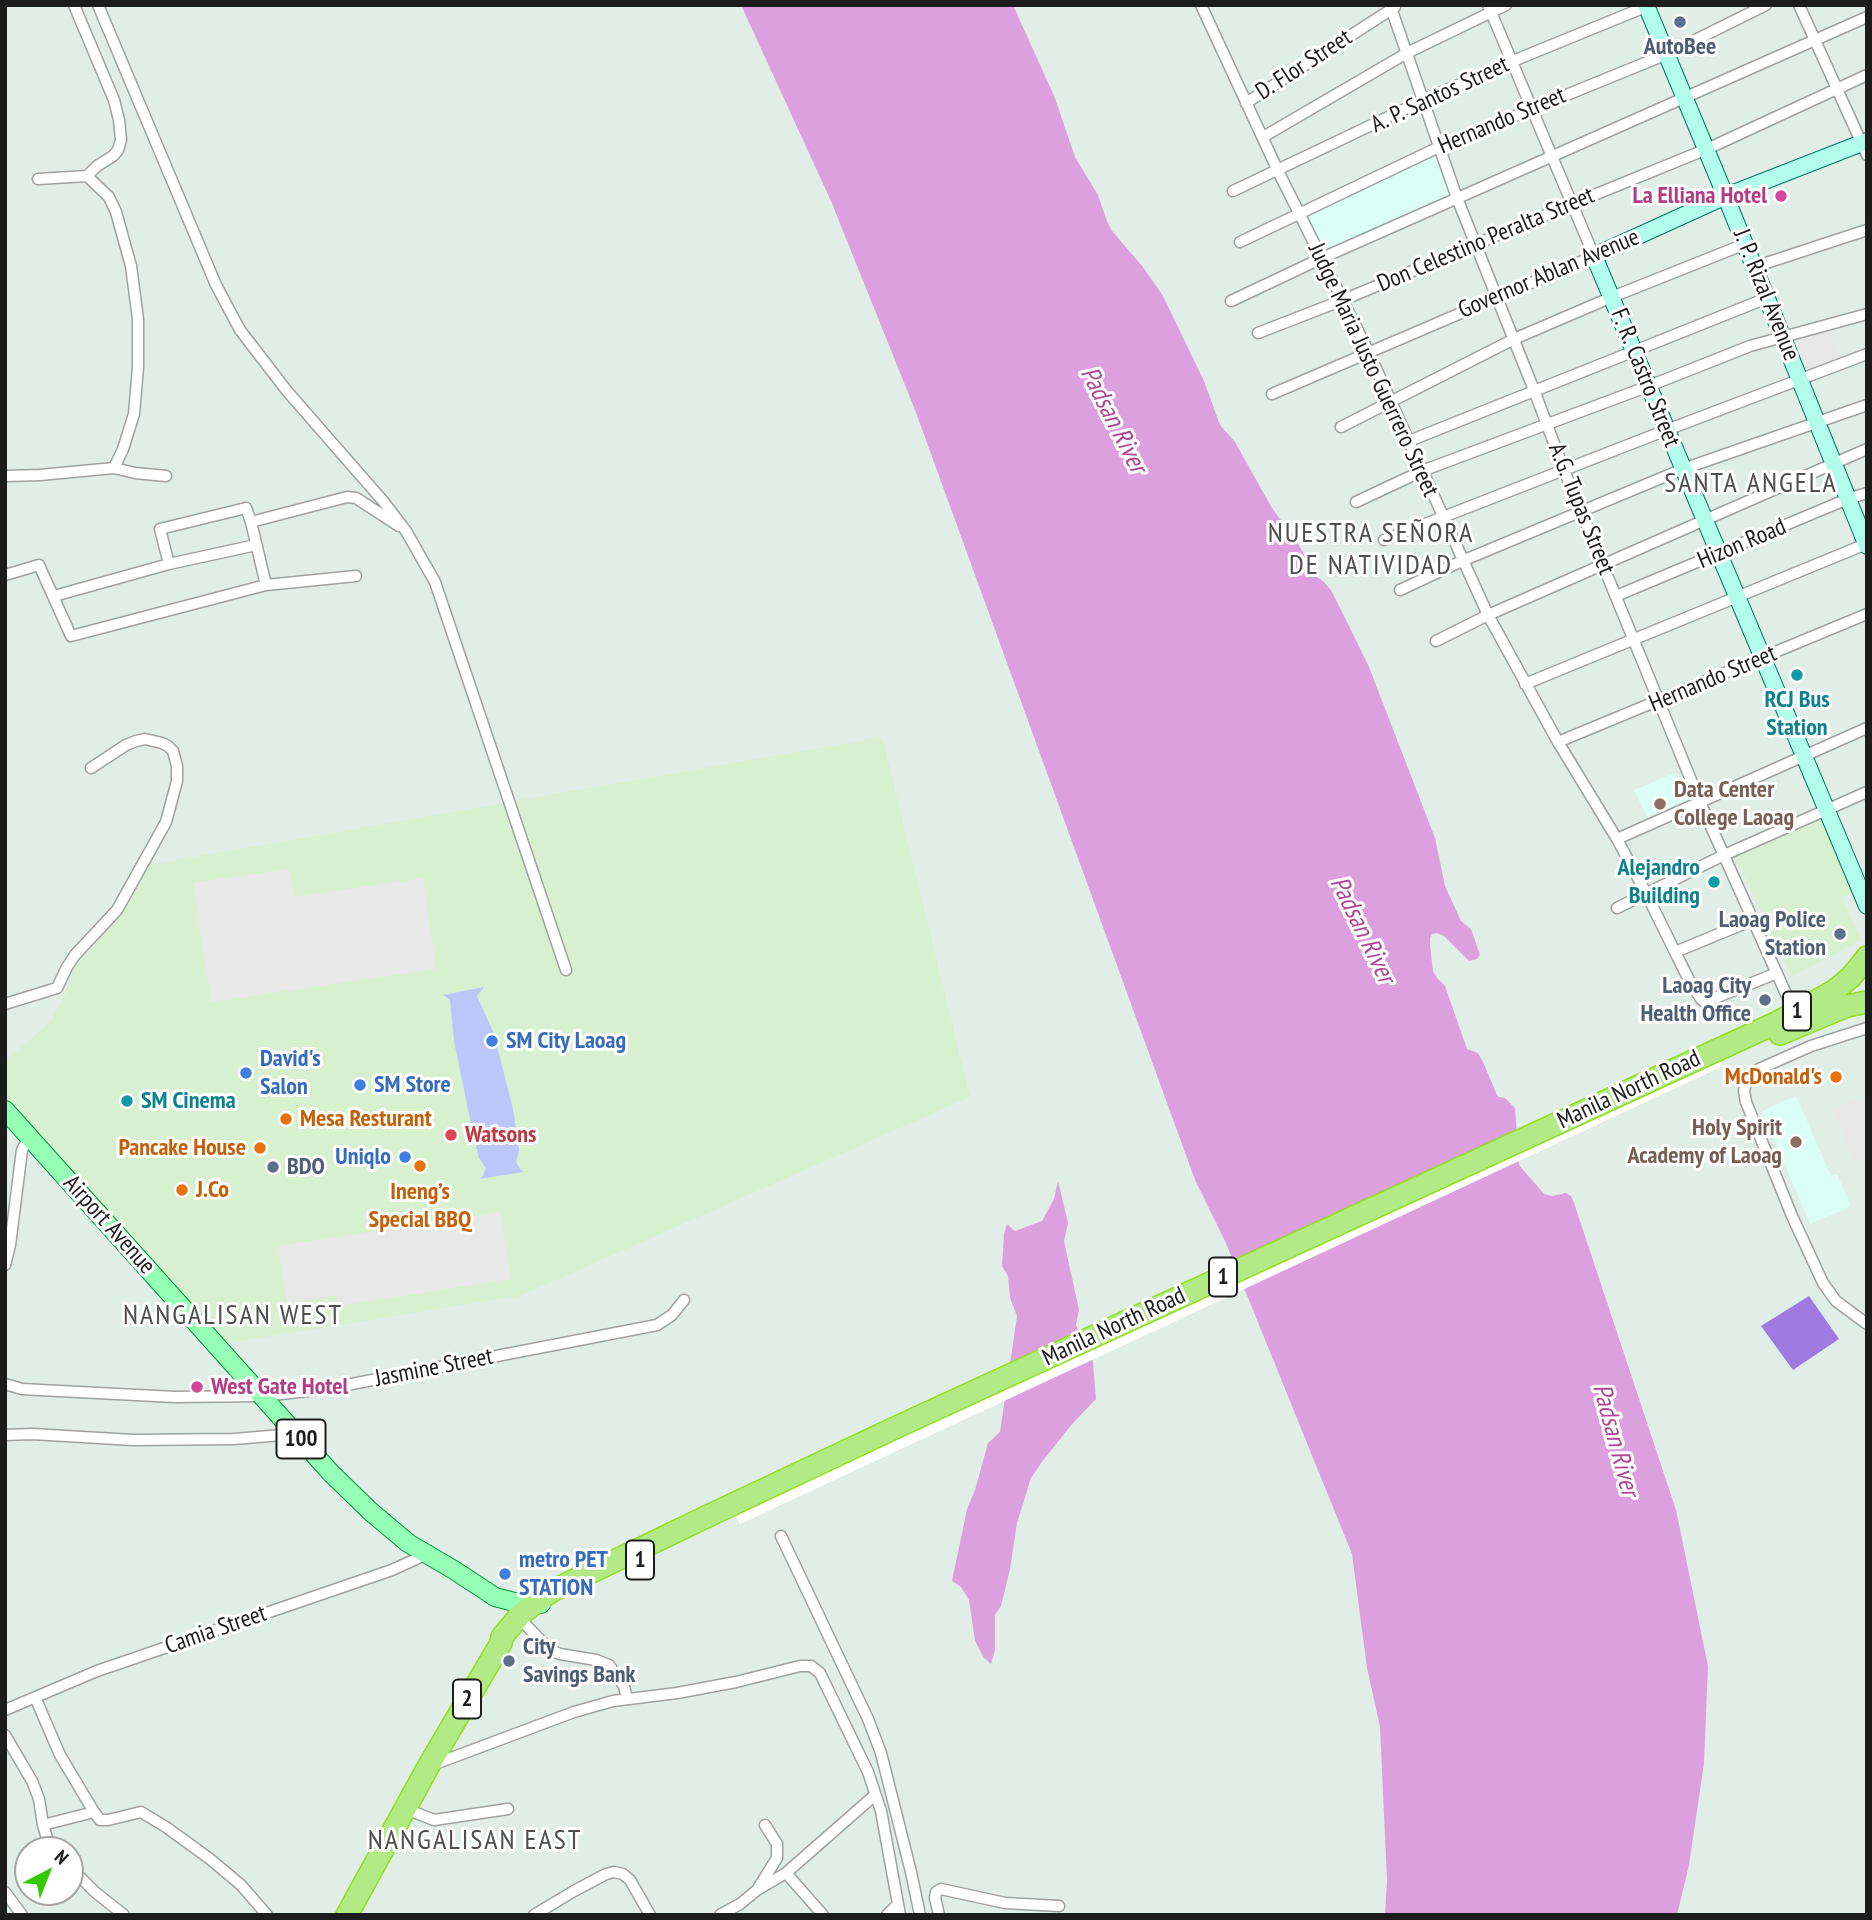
<!DOCTYPE html>
<html>
<head>
<meta charset="utf-8">
<style>
  body { margin:0 }
  #map { position:relative; width:1872px; height:1920px; overflow:hidden; background:#e1eee7; font-family:"PT Sans Narrow",sans-serif }
  canvas { display:block }
  .frame { position:absolute; inset:0; border:7px solid #1c1c1c; pointer-events:none }
  .north { position:absolute; left:14px; top:1836px; width:70px; height:70px; box-sizing:border-box; background:#fff; border:2px solid #a4a4a4; border-radius:50%; rotate:42deg; font-size:19px; font-weight:700; line-height:28px; text-align:center; color:#1c1c1c }
  .north::after { content:''; display:block; margin:auto; width:24px; height:32px; background:#35c900; clip-path:polygon(50% 0,100% 100%,50% 72%,0 100%) }
</style>
</head>
<body>
<div id="map">
<canvas width="1872" height="1920"></canvas>
<div class="frame"></div>
<div class="north">N</div>
</div>
<script>
const ctx = document.querySelector('canvas').getContext('2d');
ctx.lineJoin = 'round';
function paint(path, color) {
  ctx.fillStyle = color;
  ctx.fill(path, 'evenodd');
}
function toPath(rows) {
  const path = new Path2D();
  for (const r of rows) {
    path.moveTo(r[0], r[1]);
    for (let i = 2; i < r.length; i += 2) path.lineTo(r[i], r[i + 1]);
  }
  return path;
}
function trace(path, color, width, dash) {
  ctx.strokeStyle = color;
  ctx.lineWidth = width;
  ctx.lineCap = dash ? 'butt' : 'round';
  ctx.setLineDash(dash || []);
  ctx.stroke(path);
}
function drawText(font, color, halo, rows, align = 'center') {
  ctx.font = font + ' "PT Sans Narrow",sans-serif';
  ctx.lineWidth = 6;
  ctx.setLineDash([]);
  ctx.textBaseline = 'middle';
  ctx.strokeStyle = halo;
  ctx.fillStyle = color;
  for (const [text, x, y, turn = 0] of rows) {
    ctx.save();
    ctx.translate(x, y);
    ctx.rotate((+turn || 0) * Math.PI / 180);
    ctx.textAlign = isNaN(turn) ? turn : align;
    if (halo) ctx.strokeText(text, 0, 0);
    ctx.fillText(text, 0, 0);
    ctx.restore();
  }
}
paint(toPath([
  [882,737,970,1097,520,1296,228,1343,5,1102,5,1061,51,1021,65,994,75,968,124,911,140,883,148,865],
  [1823,819,1854,891,1842,898,1861,940,1792,976,1735,857]
]), '#d7f0cf');
paint(toPath([
  [1433,152,1452,198,1324,252,1306,216],
  [1675,773,1689,799,1647,817,1634,790],
  [1796,1096,1831,1176,1837,1174,1851,1206,1810,1224,1762,1111]
]), '#dafff5');
paint(toPath([
  [484,987,477,996,494,1034,513,1109,519,1150,516,1162,520,1169,524,1172,479,1179,483,1176,486,1168,479,1158,471,1124,454,1041,450,1000,443,995]
]), '#bbc7fb');
paint(toPath([
  [1809,1296,1839,1339,1793,1370,1761,1326]
]), '#9f7be1');
paint(toPath([
  [1829,330,1840,358,1806,372,1793,341],
  [289,869,294,897,423,878,436,969,211,1002,193,883],
  [1867,1095,1867,1157,1855,1162,1833,1109],
  [501,1212,511,1279,338,1306,336,1295,287,1303,278,1246]
]), '#e8e8e8');
paint(toPath([
  [741,5,1013,5,1055,98,1075,157,1098,195,1107,221,1112,231,1143,267,1163,296,1204,381,1220,425,1235,442,1272,508,1280,519,1288,526,1317,577,1324,582,1331,590,1351,630,1369,667,1435,838,1445,886,1461,921,1471,929,1479,952,1480,955,1477,959,1469,961,1444,936,1437,933,1432,934,1430,938,1430,945,1433,971,1437,978,1445,986,1467,1049,1478,1053,1483,1062,1497,1095,1499,1097,1505,1098,1515,1108,1519,1165,1544,1194,1552,1196,1566,1193,1571,1196,1574,1203,1676,1510,1708,1666,1704,1763,1689,1865,1677,1915,1385,1915,1387,1880,1380,1727,1367,1668,1352,1554,1225,1241,1195,1180,915,410,831,201],
  [1058,1181,1068,1223,1064,1241,1079,1310,1076,1325,1093,1362,1096,1399,1074,1422,1044,1459,1031,1478,1017,1523,1010,1569,1001,1606,995,1615,995,1650,991,1664,984,1658,975,1641,969,1600,961,1587,952,1581,967,1509,975,1490,988,1443,1000,1432,1017,1316,1010,1298,1008,1276,1002,1266,1004,1234,1007,1224,1015,1231,1042,1221,1054,1199]
]), '#dca0de');
paint(toPath([
  [1711,1041,1723,1066,740,1524,728,1499]
]), '#fff');
const street = toPath([
  [74,5,114,100,119,120,121,140,118,150,113,156,97,166,87,176],
  [98,5,216,285,240,330,287,391,383,501,406,531,435,582,566,970],
  [1201,5,1278,171,1368,351,1488,615,1558,742,1617,839,1646,893,1675,952,1753,920],
  [1390,5,1457,198,1534,390,1564,470,1700,802,1791,1005],
  [1799,5,1867,155],
  [1246,103,1395,7],
  [1263,137,1407,53,1506,5],
  [1233,191,1424,100,1513,61,1650,5],
  [1240,242,1439,147,1667,54,1766,5],
  [1754,267,1867,230],
  [1231,301,1322,258,1867,17],
  [1258,333,1343,300,1572,204,1707,149,1867,75],
  [1272,394,1594,256,1488,5],
  [1341,427,1514,339,1612,297,1745,244],
  [1409,441,1767,298],
  [114,468,135,473,166,476],
  [5,476,40,475,114,468,123,449,134,414,138,367,138,319,131,266,116,212,109,197,87,176,38,179],
  [1356,502,1422,471,1649,386,1750,346,1867,314],
  [251,522,266,585],
  [1384,540,1664,431,1867,354],
  [169,564,160,529,246,508,251,522,347,497,356,498,399,526],
  [5,575,39,565,71,636,266,585,356,576],
  [1400,590,1462,561,1683,469,1867,405],
  [54,596,169,564,256,545],
  [1616,596,1845,500,1867,493],
  [1436,641,1488,615,1867,449],
  [1525,684,1866,544],
  [1558,742,1867,614],
  [1617,839,1867,728],
  [1617,908,1724,855,1867,792],
  [1675,952,1690,982,1701,999,1705,1002,1777,973],
  [5,1004,57,988,67,967,75,955,117,910,166,822,177,781,177,766,173,751,168,746,162,743,145,739,136,741,126,745,91,768],
  [1867,1028,1811,1046,1759,1069,1746,1083,1744,1091,1746,1102,1792,1216,1823,1283,1836,1301,1867,1324],
  [5,1265,10,1245,22,1150,29,1137],
  [5,1384,22,1389,40,1390,175,1397,263,1396,326,1389,657,1325,672,1315,684,1300],
  [5,1435,32,1434,133,1440,234,1439,282,1435,294,1432],
  [781,1536,868,1719,881,1753,911,1872,920,1915],
  [524,1623,550,1650,560,1654,596,1660,609,1665,624,1686,627,1699],
  [35,1697,60,1755,94,1812],
  [5,1710,97,1671,392,1570,427,1554],
  [5,1735,32,1781,39,1799,43,1825,47,1838,55,1850],
  [435,1764,574,1712,613,1701,677,1693,736,1682,800,1666,811,1666,820,1673,868,1772,881,1811,900,1915],
  [406,1809,434,1820,508,1809],
  [43,1825,94,1812,100,1820,108,1820,141,1812,166,1827,210,1859,241,1885,267,1915],
  [70,1867,95,1892,124,1915],
  [786,1873,875,1795],
  [759,1887,777,1858,777,1844,765,1825],
  [5,1892,22,1915],
  [534,1915,574,1891,606,1874,614,1872,623,1874,630,1880,650,1915],
  [720,1915,740,1904,757,1890,786,1873,823,1915],
  [887,1915,898,1904],
  [939,1915,935,1898,936,1892,941,1889,1005,1903,1059,1906]
]);
const secondary = toPath([
  [1646,5,1723,190,1867,546],
  [1867,141,1726,196,1594,256,1867,906]
]);
const primary = toPath([
  [5,1110,331,1473,370,1511,408,1543,454,1570,495,1597,518,1603,541,1604]
]);
const highway = toPath([
  [1780,1034,1847,1006,1867,1002],
  [347,1915,428,1767,501,1643,502,1637,520,1615,540,1599,552,1591,708,1516,899,1426,1776,1023,1834,991,1851,977,1867,957]
]);
trace(street, '#a0a0a0', 13);
trace(secondary, '#007664', 18);
trace(primary, '#00953c', 20);
trace(highway, '#92de1d', 24);
trace(street, '#fff', 10);
trace(secondary, '#b2fcec', 16);
trace(primary, '#96ffb6', 18);
trace(highway, '#b2ea85', 21);
for (const [x, y, r, color] of [
  [1680,22,7,"#5c6f8a"],
  [1781,196,7,"#d1479c"],
  [1797,675,7,"#0f9aa8"],
  [1660,804,7,"#8d6e63"],
  [1714,882,7,"#0f9aa8"],
  [1840,934,7,"#5c6f8a"],
  [1765,1000,7,"#5c6f8a"],
  [492,1041,7,"#3f7fe0"],
  [246,1073,7,"#3f7fe0"],
  [1836,1077,7,"#e8710a"],
  [360,1085,7,"#3f7fe0"],
  [127,1101,7,"#0f9aa8"],
  [286,1119,7,"#e8710a"],
  [451,1135,7,"#e0444e"],
  [1796,1142,7,"#8d6e63"],
  [260,1148,7,"#e8710a"],
  [405,1157,7,"#3f7fe0"],
  [420,1166,7,"#e8710a"],
  [273,1167,7,"#5c6f8a"],
  [182,1190,7,"#e8710a"],
  [197,1387,7,"#d1479c"],
  [505,1574,7,"#3f7fe0"],
  [509,1661,7,"#5c6f8a"]
]) {
  const dot = new Path2D();
  dot.arc(x, y, r, 0, 2 * Math.PI);
  ctx.fillStyle = color;
  ctx.fill(dot);
  trace(dot, '#fff', 2.5);
}
for (const [x, y, w] of [
  [1797,1011,28],
  [1223,1277,28],
  [301,1439,49],
  [640,1560,28],
  [467,1699,28]
]) {
  const box = new Path2D();
  box.roundRect(x - w / 2, y - 19.5, w, 39, 5);
  ctx.fillStyle = '#fff';
  ctx.fill(box);
  trace(box, '#1c1c1c', 2);
}
drawText('bold 23px', '#1c1c1c', null, [
  ["1",1797,1011],
  ["1",1223,1277],
  ["100",301,1439],
  ["1",640,1560],
  ["2",467,1699]
]);
drawText('bold 24px', '#4e5e75', '#fff', [
  ["AutoBee",1680,47,"center"],
  ["Laoag Police",1826,920],
  ["Station",1826,948],
  ["Laoag City",1751,986],
  ["Health Office",1751,1014],
  ["BDO",287,1167,"left"],
  ["City",523,1647,"left"],
  ["Savings Bank",523,1675,"left"]
], 'right');
drawText('24px', '#1c1c1c', '#fff', [
  ["D. Flor Street",1304,65,-33],
  ["A. P. Santos Street",1440,95,-25],
  ["Hernando Street",1502,121,-23],
  ["Don Celestino Peralta Street",1486,240,-23],
  ["Governor Ablan Avenue",1549,274,-23],
  ["J. P. Rizal Avenue",1766,295,68],
  ["Judge Maria Justo Guerrero Street",1373,370,65],
  ["F. R. Castro Street",1645,378,68],
  ["A.G. Tupas Street",1581,509,68],
  ["Hizon Road",1742,544,-23],
  ["Hernando Street",1713,679,-23],
  ["Manila North Road",1629,1090,-25],
  ["Airport Avenue",109,1225,48],
  ["Manila North Road",1114,1327,-25],
  ["Jasmine Street",434,1368,-11],
  ["Camia Street",216,1630,-19]
]);
drawText('bold 24px', '#b23c85', '#fff', [
  ["La Elliana Hotel",1767,196],
  ["West Gate Hotel",211,1387,"left"]
], 'right');
drawText('bold 24px', '#0d838f', '#fff', [
  ["RCJ Bus",1797,700],
  ["Station",1797,728],
  ["Alejandro",1700,868,"right"],
  ["Building",1700,896,"right"],
  ["SM Cinema",141,1101,"left"]
]);
drawText('bold 24px', '#785e54', '#fff', [
  ["Data Center",1674,790],
  ["College Laoag",1674,818],
  ["Holy Spirit",1782,1128,"right"],
  ["Academy of Laoag",1782,1156,"right"]
], 'left');
drawText('bold 24px', '#366cbe', '#fff', [
  ["SM City Laoag",506,1041],
  ["David's",260,1059],
  ["Salon",260,1087],
  ["SM Store",374,1085],
  ["Uniqlo",391,1157,"right"],
  ["metro PET",519,1560],
  ["STATION",519,1588]
], 'left');
drawText('bold 24px', '#c56008', '#fff', [
  ["McDonald's",1822,1077],
  ["Mesa Resturant",300,1119,"left"],
  ["Pancake House",246,1148],
  ["J.Co",196,1190,"left"],
  ["Ineng’s",420,1192,"center"],
  ["Special BBQ",420,1220,"center"]
], 'right');
drawText('bold 24px', '#be3a42', '#fff', [
  ["Watsons",465,1135]
], 'left');
drawText('italic 26px', '#af4696', '#fff', [
  ["Padsan River",1113,420,63],
  ["Padsan River",1362,930,64],
  ["Padsan River",1615,1440,75]
]);
ctx.letterSpacing = '2px';
drawText('28px', '#4f4f4f', '#fff', [
  ["SANTA ANGELA",1751,484],
  ["NUESTRA SEÑORA",1371,534],
  ["DE NATIVIDAD",1371,566],
  ["NANGALISAN WEST",233,1316],
  ["NANGALISAN EAST",475,1841]
]);
ctx.letterSpacing = '0px';
</script>
</body>
</html>
